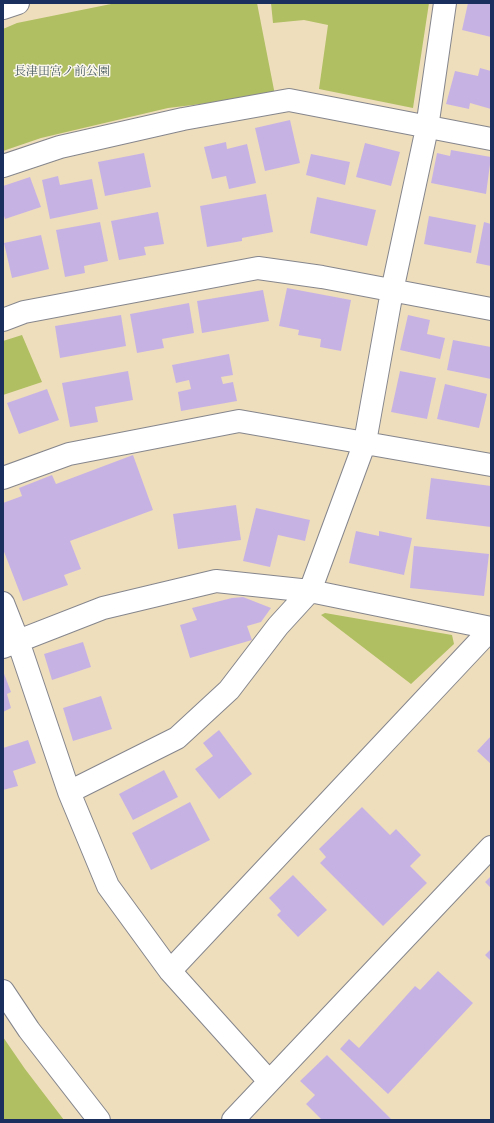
<!DOCTYPE html>
<html>
<head>
<meta charset="utf-8">
<style>
  body { margin:0 }
  #map { position:relative; width:494px; height:1123px; overflow:hidden; background:#efdebc; font-family:"Sorts Mill Goudy",serif }
  canvas { display:block }
  .frame { position:absolute; inset:0; border:4px solid #1b2f5e; pointer-events:none }
</style>
</head>
<body>
<div id="map">
<canvas width="494" height="1123"></canvas>
<div class="frame"></div>
</div>
<script>
const ctx = document.querySelector('canvas').getContext('2d');
ctx.lineJoin = 'round';
function paint(path, color) {
  ctx.fillStyle = color;
  ctx.fill(path, 'evenodd');
}
function toPath(rows) {
  const path = new Path2D();
  for (const r of rows) {
    path.moveTo(r[0], r[1]);
    for (let i = 2; i < r.length; i += 2) path.lineTo(r[i], r[i + 1]);
  }
  return path;
}
function trace(path, color, width, dash) {
  ctx.strokeStyle = color;
  ctx.lineWidth = width;
  ctx.lineCap = dash ? 'butt' : 'round';
  ctx.setLineDash(dash || []);
  ctx.stroke(path);
}
function drawText(font, color, halo, rows, align = 'center') {
  ctx.font = font + ' "Sorts Mill Goudy","Noto Serif JP",serif';
  ctx.lineWidth = 3;
  ctx.setLineDash([]);
  ctx.textBaseline = 'middle';
  ctx.strokeStyle = halo;
  ctx.fillStyle = color;
  for (const [text, x, y, turn = 0] of rows) {
    ctx.save();
    ctx.translate(x, y);
    ctx.rotate((+turn || 0) * Math.PI / 180);
    ctx.textAlign = isNaN(turn) ? turn : align;
    if (halo) ctx.strokeText(text, 0, 0);
    ctx.fillText(text, 0, 0);
    ctx.restore();
  }
}
paint(toPath([
  [116,3,257,3,275,95,168,108,41,138,3,151,3,29,17,23],
  [271,3,429,3,413,108,319,89,328,25,304,20,273,23],
  [22,335,42,382,3,395,3,341],
  [325,613,452,635,454,644,411,684,321,615],
  [3,1037,25,1069,64,1120,3,1120]
]), '#afbf62');
paint(toPath([
  [468,3,491,4,491,37,462,30],
  [480,68,491,71,491,109,470,103,469,109,446,104,455,71,478,76],
  [290,120,300,163,265,171,255,128],
  [226,142,227,149,247,144,256,183,229,189,226,176,212,179,204,147],
  [365,143,400,152,391,186,356,177],
  [451,150,491,157,486,194,431,183,437,153,450,156],
  [144,153,151,187,105,196,98,162],
  [311,154,350,162,345,185,306,175],
  [58,176,60,185,92,179,98,209,50,219,42,180],
  [30,177,41,207,5,219,3,213,3,186],
  [266,194,273,232,242,238,242,241,207,247,200,206],
  [317,197,376,210,367,246,310,233],
  [158,212,164,244,144,247,146,255,119,260,111,221],
  [429,216,476,225,471,253,424,244],
  [100,222,108,261,84,266,85,273,65,277,56,230],
  [484,222,491,224,491,266,476,263],
  [41,235,49,269,12,278,4,243],
  [287,288,351,300,341,351,320,347,321,339,298,335,299,330,279,326],
  [263,290,269,321,202,333,197,301],
  [189,303,194,333,162,339,164,348,137,353,130,314],
  [121,315,126,346,60,358,55,326],
  [408,315,430,320,427,334,445,338,440,359,400,350],
  [453,340,491,347,491,379,447,370],
  [229,354,233,375,221,377,223,384,233,382,237,401,181,411,178,392,191,389,189,380,176,383,172,365],
  [128,371,133,400,95,407,98,422,70,427,62,383],
  [400,371,436,378,427,419,391,412],
  [445,384,487,394,479,428,437,419],
  [47,389,59,420,19,434,7,403],
  [133,455,153,510,70,541,81,569,64,575,68,585,23,601,3,549,3,503,22,496,19,488,52,475,56,484],
  [431,478,491,486,491,527,426,519],
  [236,505,241,540,178,549,173,514],
  [256,508,310,520,305,541,278,535,270,567,243,561],
  [356,531,379,536,379,531,412,538,404,575,349,563],
  [414,546,489,554,484,596,410,588],
  [243,597,271,608,261,622,247,626,252,640,190,658,180,625,197,620,192,608,232,598],
  [83,642,91,667,52,680,44,654],
  [3,671,11,692,7,694,11,708,3,712],
  [101,696,112,729,73,741,63,708],
  [219,730,252,774,219,799,195,769,213,756,203,743],
  [491,736,491,764,477,751],
  [28,740,36,763,13,771,18,786,3,790,3,748],
  [164,770,178,797,133,820,119,794],
  [190,802,210,840,151,870,132,833],
  [362,807,390,835,396,829,421,855,410,866,427,883,383,926,320,863,326,857,319,849],
  [293,875,327,910,298,937,277,915,281,911,269,898],
  [491,876,491,888,485,882],
  [491,949,491,961,485,955],
  [438,971,473,1003,388,1094,340,1049,349,1039,359,1048,415,986,420,990],
  [327,1055,392,1120,322,1120,306,1104,315,1095,300,1081]
]), '#c7b2e4');
const minor = toPath([
  [3,8,18,3],
  [3,166,60,147,183,119,289,100,491,139],
  [3,320,24,312,258,268,322,277,491,309],
  [3,478,69,454,239,421,491,465],
  [3,603,18,641,69,792,177,738,229,690,278,626,310,591,491,628],
  [3,647,103,608,216,581,310,591,365,442,392,291,427,128,445,3],
  [69,792,108,886,170,971,268,1080],
  [170,971,491,629],
  [3,991,29,1030,99,1120],
  [233,1120,491,847]
]);
trace(minor, '#85868d', 24);
trace(minor, '#fff', 22);
drawText('12px', '#475a5f', '#fbf7ec', [
  ["長津田宮ノ前公園",62,73]
]);
</script>
</body>
</html>
